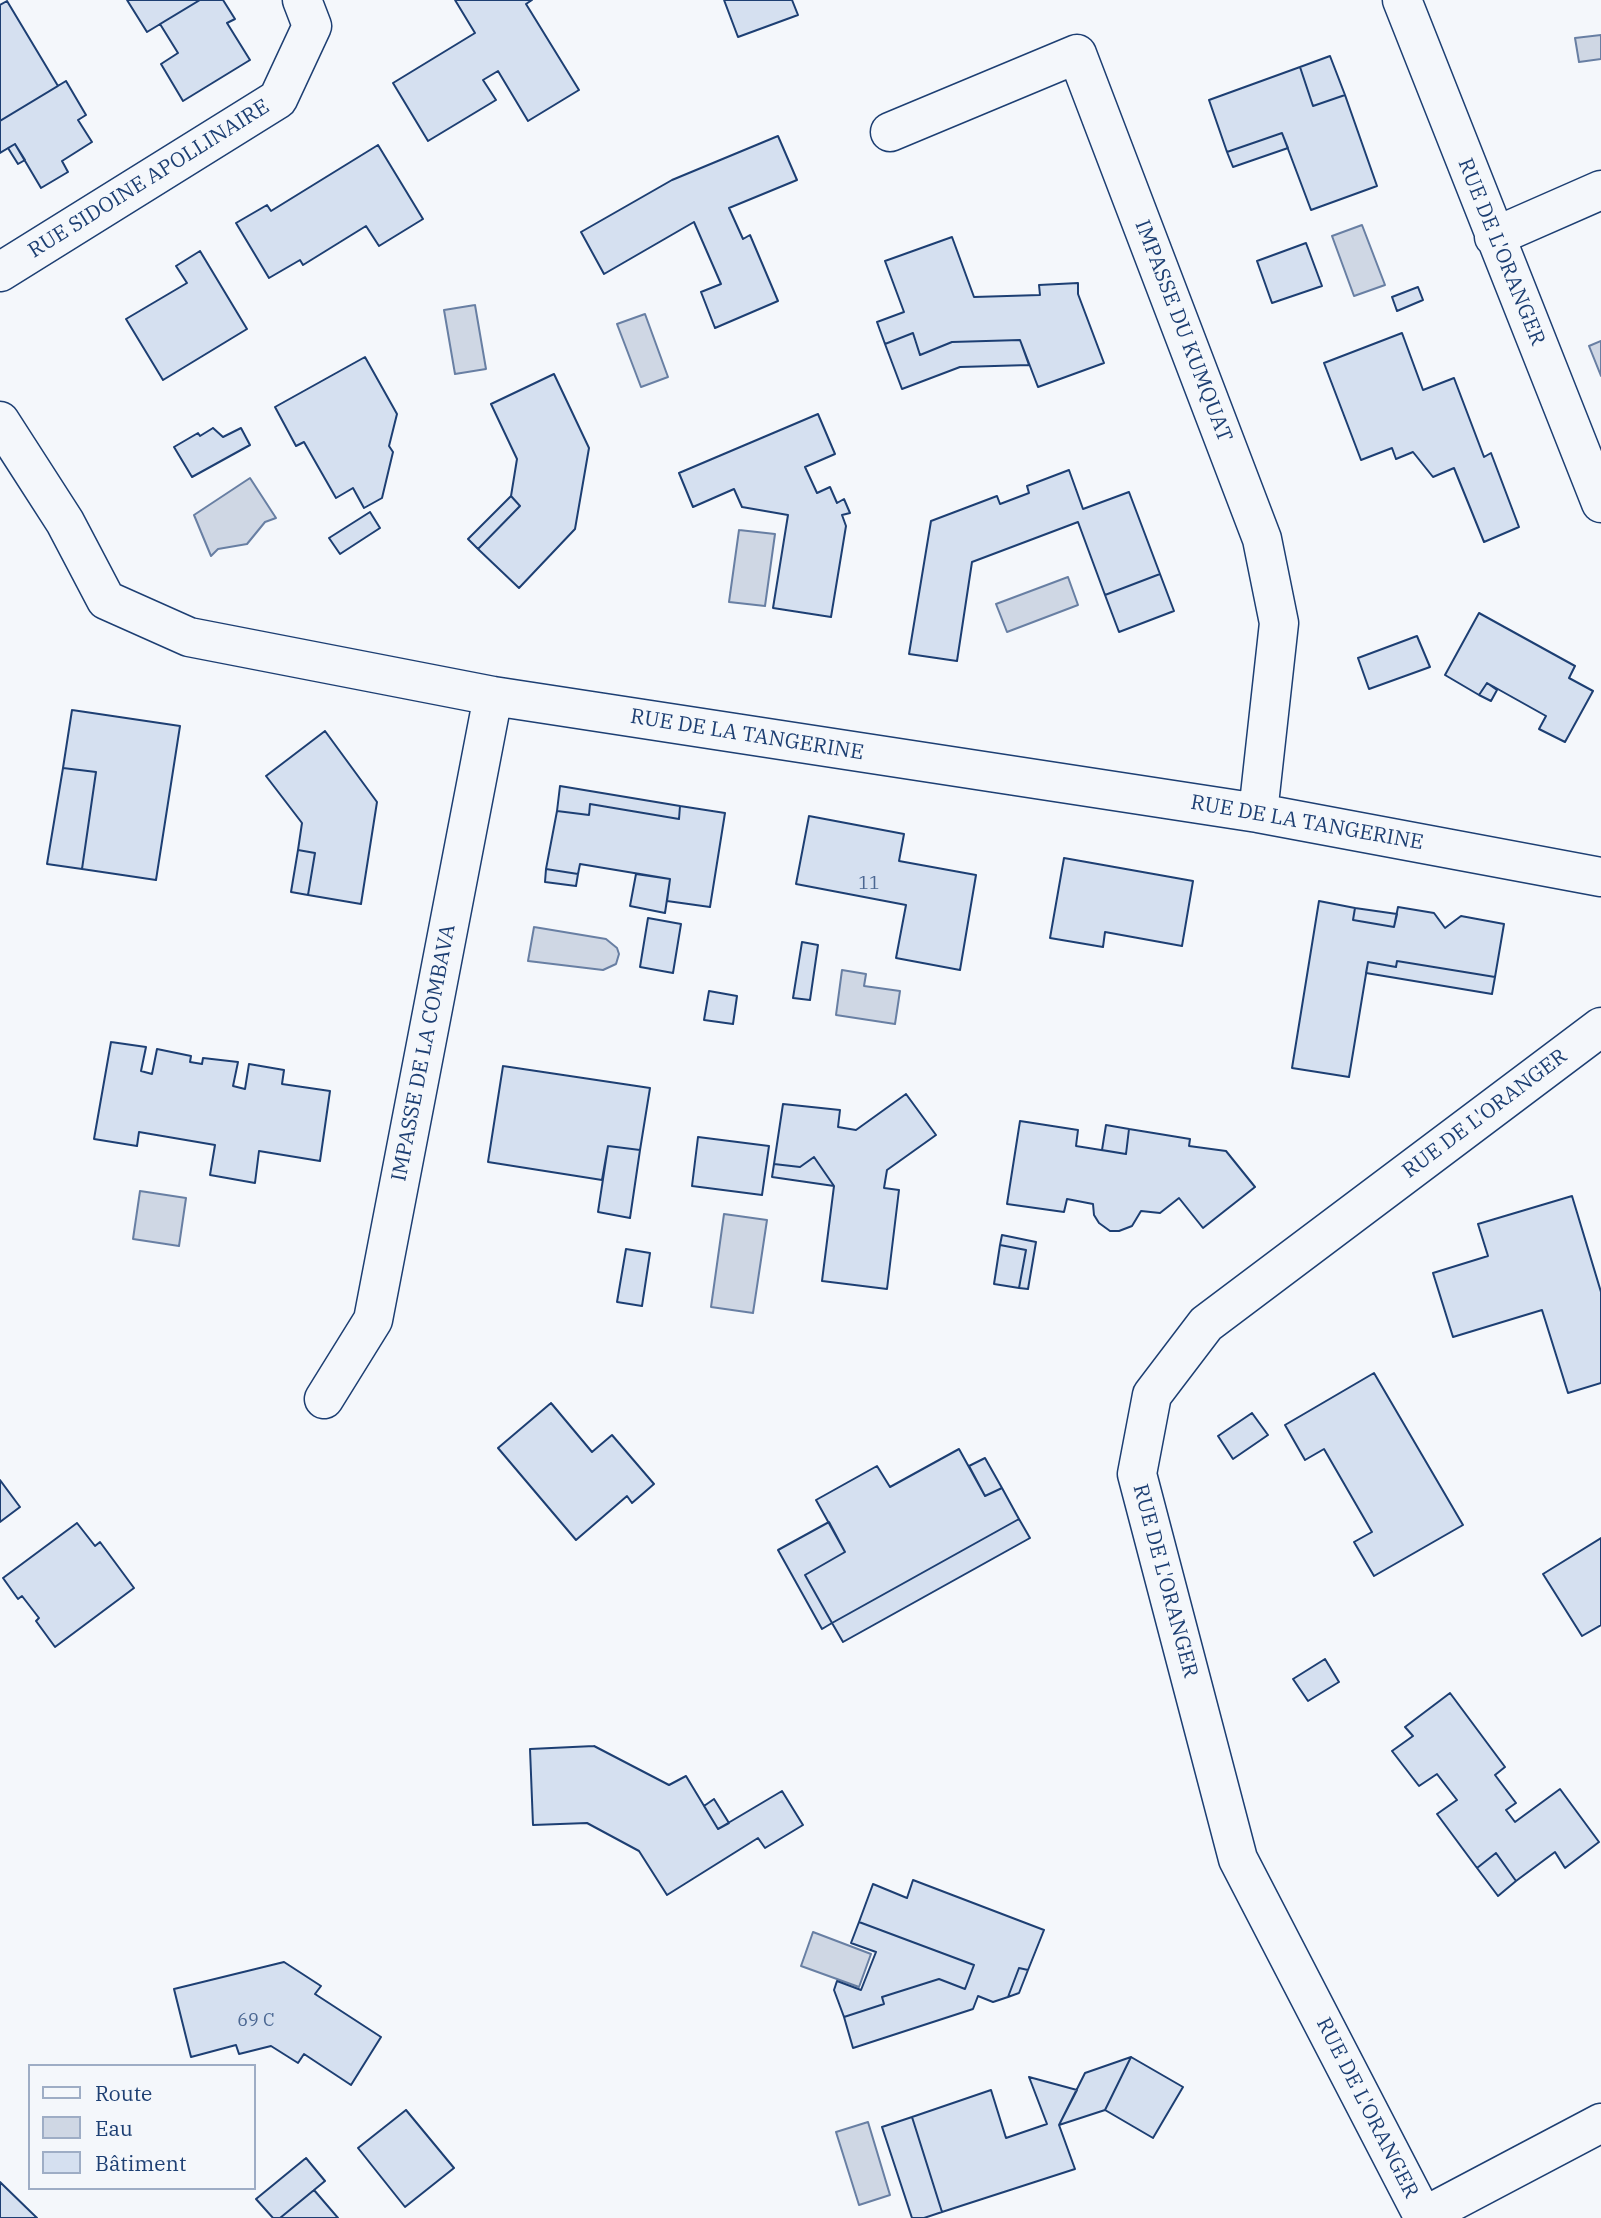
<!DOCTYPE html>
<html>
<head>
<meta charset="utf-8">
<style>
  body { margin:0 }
  #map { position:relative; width:1601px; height:2218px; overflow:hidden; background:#f4f7fb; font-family:"IBM Plex Serif",serif }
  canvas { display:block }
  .legend { position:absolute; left:28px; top:2064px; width:228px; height:126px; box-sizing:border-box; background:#f4f7fb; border:2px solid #9eadc5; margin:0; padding:9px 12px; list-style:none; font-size:21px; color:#1d3f73 }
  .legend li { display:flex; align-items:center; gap:14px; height:35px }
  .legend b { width:35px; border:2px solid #9eadc5 }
</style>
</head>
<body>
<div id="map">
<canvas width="1601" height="2218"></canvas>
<ul class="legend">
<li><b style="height:9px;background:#f4f7fb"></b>Route</li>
<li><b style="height:19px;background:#cfd7e4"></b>Eau</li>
<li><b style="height:19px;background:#d5e0f0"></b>Bâtiment</li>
</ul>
</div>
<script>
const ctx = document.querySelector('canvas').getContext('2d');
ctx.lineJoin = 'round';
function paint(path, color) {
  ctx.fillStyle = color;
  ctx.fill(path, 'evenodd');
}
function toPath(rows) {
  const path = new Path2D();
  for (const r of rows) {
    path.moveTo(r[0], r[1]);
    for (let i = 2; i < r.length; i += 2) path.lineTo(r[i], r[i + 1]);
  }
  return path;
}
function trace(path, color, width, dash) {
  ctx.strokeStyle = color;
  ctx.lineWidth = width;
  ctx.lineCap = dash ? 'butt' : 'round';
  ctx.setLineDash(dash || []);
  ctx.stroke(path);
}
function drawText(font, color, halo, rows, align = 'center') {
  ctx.font = font + ' "IBM Plex Serif",serif';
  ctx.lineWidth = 5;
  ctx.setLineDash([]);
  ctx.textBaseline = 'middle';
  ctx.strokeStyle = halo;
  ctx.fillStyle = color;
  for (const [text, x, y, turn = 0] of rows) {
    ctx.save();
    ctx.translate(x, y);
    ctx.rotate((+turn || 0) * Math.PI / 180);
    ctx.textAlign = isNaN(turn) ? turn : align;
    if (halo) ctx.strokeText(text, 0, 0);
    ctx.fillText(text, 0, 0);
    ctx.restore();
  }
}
const water = toPath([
  [1601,35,1601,59,1579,62,1575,38,1601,35],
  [1362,225,1385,285,1354,296,1332,236,1362,225],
  [475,305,486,369,455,374,444,310,475,305],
  [645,314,668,377,641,387,617,324,645,314],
  [1601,341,1601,376,1589,346,1601,341],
  [250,478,276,518,265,522,247,544,218,549,211,556,194,515,250,478],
  [739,530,775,534,765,606,729,602,739,530],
  [1068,577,1078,605,1007,632,996,604,1068,577],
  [534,927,606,939,617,948,619,954,616,964,603,970,528,961,534,927],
  [842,970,866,974,864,986,900,991,895,1024,836,1015,842,970],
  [140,1191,186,1198,179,1246,133,1239,140,1191],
  [724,1214,767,1220,753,1313,711,1307,724,1214],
  [813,1932,871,1954,859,1987,801,1966,813,1932],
  [868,2122,890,2195,859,2205,836,2132,868,2122]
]);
paint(water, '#cfd7e4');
trace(water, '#687fa3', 2);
const building = toPath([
  [127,0,200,0,147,32,127,0],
  [200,0,223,0,235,19,227,23,250,60,183,101,161,64,178,53,160,24,200,0],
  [455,0,532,0,526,4,579,90,528,121,498,71,483,80,496,100,428,141,393,83,475,33,455,0],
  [724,0,792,0,798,15,738,37,724,0],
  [7,1,58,86,0,121,0,5,7,1],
  [1330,56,1345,95,1313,106,1300,67,1330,56],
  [1300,67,1313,106,1345,95,1377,186,1311,210,1282,133,1227,152,1209,100,1300,67],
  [66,81,86,115,78,120,92,142,62,161,68,172,41,188,15,144,0,153,0,121,66,81],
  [1282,133,1288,148,1233,167,1227,152,1282,133],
  [778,136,797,180,729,208,743,239,750,235,778,301,715,328,701,292,721,284,694,222,604,274,581,232,672,180,778,136],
  [15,144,25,160,18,164,8,148,15,144],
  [378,145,423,219,379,246,366,226,303,265,300,260,269,278,236,223,267,205,271,211,378,145],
  [952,237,974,297,1040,295,1039,285,1078,283,1078,294,1104,363,1038,387,1020,340,952,342,920,355,913,333,885,344,877,322,904,312,885,261,952,237],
  [1306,243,1322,286,1272,303,1257,261,1306,243],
  [200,251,247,329,163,380,126,319,187,283,176,266,200,251],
  [1418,287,1423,300,1397,311,1392,297,1418,287],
  [913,333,920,355,952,342,1020,340,1029,365,960,367,902,389,885,344,913,333],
  [1402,333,1423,390,1454,378,1484,457,1491,453,1519,527,1484,542,1454,468,1433,477,1413,452,1396,459,1392,448,1361,460,1324,363,1402,333],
  [365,357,397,414,389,446,393,452,382,498,364,508,353,488,336,498,304,442,296,446,275,407,365,357],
  [554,374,589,448,575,529,519,588,478,549,520,506,511,496,517,459,491,404,554,374],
  [818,414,835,454,805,467,817,493,830,487,837,503,844,499,850,513,842,515,846,526,831,617,773,608,788,515,742,507,734,489,693,507,679,473,818,414],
  [213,428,223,437,241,428,250,445,192,477,174,447,198,433,200,436,213,428],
  [1069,470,1083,509,1129,492,1160,574,1105,595,1078,522,972,562,957,661,909,654,931,521,997,496,1000,504,1029,493,1027,486,1069,470],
  [511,496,520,506,478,549,468,539,511,496],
  [370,512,380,528,340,554,329,538,370,512],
  [1160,574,1174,611,1119,632,1105,595,1160,574],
  [1479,613,1575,666,1569,678,1593,691,1565,742,1539,729,1546,716,1487,683,1479,695,1445,675,1479,613],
  [1417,636,1430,667,1369,689,1358,658,1417,636],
  [1487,683,1497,690,1491,701,1479,695,1487,683],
  [72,710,180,726,156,880,82,869,96,772,63,768,72,710],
  [325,731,377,802,361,904,308,895,315,853,298,850,302,823,266,776,325,731],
  [63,768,96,772,82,869,47,864,63,768],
  [560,786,680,806,679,819,590,804,589,815,557,811,560,786],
  [590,804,679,819,680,806,725,813,710,907,667,901,670,879,580,864,578,874,546,869,557,811,589,815,590,804],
  [809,816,904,834,899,861,976,875,960,970,896,958,906,905,796,884,809,816],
  [298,850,315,853,308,895,291,892,298,850],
  [1064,858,1193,881,1182,946,1105,932,1103,947,1050,938,1064,858],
  [546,869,578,874,576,886,545,882,546,869],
  [636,874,670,879,665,913,630,906,636,874],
  [1319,901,1355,908,1353,920,1394,927,1398,907,1434,913,1445,928,1461,916,1504,924,1495,977,1397,961,1396,967,1368,962,1349,1077,1292,1068,1319,901],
  [1355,908,1397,914,1394,927,1353,920,1355,908],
  [648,918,681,924,673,973,640,967,648,918],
  [802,942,818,945,810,1000,793,998,802,942],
  [1397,961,1495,977,1492,994,1366,973,1368,962,1396,967,1397,961],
  [709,991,737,996,733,1024,704,1020,709,991],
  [111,1042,146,1047,141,1071,152,1074,157,1049,191,1056,190,1062,202,1064,203,1058,238,1062,233,1086,245,1089,249,1064,284,1070,282,1084,330,1091,320,1161,259,1151,255,1183,210,1175,215,1145,139,1132,137,1146,94,1139,111,1042],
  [503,1066,650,1088,640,1150,608,1146,602,1180,488,1162,503,1066],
  [906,1094,936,1135,887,1170,884,1188,899,1190,887,1289,822,1281,834,1186,814,1157,800,1167,774,1164,783,1104,840,1110,838,1127,856,1130,906,1094],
  [1020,1121,1078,1130,1076,1146,1126,1154,1129,1129,1190,1139,1189,1146,1226,1151,1255,1187,1203,1228,1179,1198,1160,1213,1141,1211,1132,1226,1119,1231,1110,1231,1099,1223,1094,1215,1093,1204,1067,1199,1064,1212,1007,1204,1020,1121],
  [1106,1125,1129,1129,1126,1154,1102,1150,1106,1125],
  [698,1137,769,1146,762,1195,692,1186,698,1137],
  [608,1146,640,1150,630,1218,598,1212,608,1146],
  [814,1157,834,1186,772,1177,774,1164,800,1167,814,1157],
  [1572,1196,1601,1292,1601,1383,1568,1393,1542,1310,1453,1337,1433,1273,1488,1256,1478,1224,1572,1196],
  [1002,1235,1036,1242,1028,1289,1019,1288,1026,1250,1000,1245,1002,1235],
  [1000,1245,1026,1250,1019,1288,994,1284,1000,1245],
  [626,1249,650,1253,642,1306,617,1302,626,1249],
  [1374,1373,1463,1525,1374,1576,1354,1542,1372,1532,1324,1449,1305,1460,1285,1425,1374,1373],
  [551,1403,592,1452,612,1435,654,1484,632,1503,627,1496,576,1540,498,1448,551,1403],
  [1252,1413,1268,1435,1233,1459,1218,1436,1252,1413],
  [959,1449,985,1496,1002,1488,1019,1519,832,1623,805,1575,845,1552,816,1500,877,1466,890,1487,959,1449],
  [985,1458,1002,1488,985,1496,969,1466,985,1458],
  [0,1480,20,1507,0,1522,0,1480],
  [1019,1519,1030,1538,843,1642,832,1623,1019,1519],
  [829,1522,845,1552,805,1575,832,1623,822,1629,778,1550,829,1522],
  [77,1523,95,1546,100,1542,134,1588,55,1647,36,1621,39,1618,22,1596,18,1599,3,1578,77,1523],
  [1601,1538,1601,1625,1582,1636,1543,1574,1601,1538],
  [1325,1659,1339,1682,1308,1701,1293,1679,1325,1659],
  [1450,1693,1505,1767,1495,1775,1516,1803,1506,1810,1515,1822,1560,1789,1599,1842,1565,1868,1555,1852,1516,1881,1496,1853,1477,1868,1437,1814,1457,1800,1437,1774,1419,1786,1392,1751,1413,1736,1405,1727,1450,1693],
  [594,1746,669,1785,686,1776,718,1829,782,1791,803,1825,765,1848,758,1838,667,1895,639,1851,587,1823,533,1825,530,1749,594,1746],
  [714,1799,729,1823,718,1829,704,1806,714,1799],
  [1496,1853,1516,1881,1498,1896,1477,1868,1496,1853],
  [913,1880,1044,1930,1028,1970,1019,1968,1008,1997,993,2002,978,1996,973,2009,853,2048,844,2017,884,2004,882,1997,939,1979,965,1989,974,1965,859,1922,873,1884,907,1898,913,1880],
  [859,1922,974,1965,965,1989,939,1979,882,1997,884,2004,844,2017,834,1990,837,1981,861,1990,876,1952,851,1943,859,1922],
  [284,1962,321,1986,315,1994,381,2037,351,2085,304,2054,298,2063,271,2046,239,2054,236,2045,191,2057,174,1989,284,1962],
  [1019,1968,1028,1970,1019,1993,1008,1997,1019,1968],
  [1131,2057,1183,2087,1153,2138,1105,2110,1131,2057],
  [1131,2057,1105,2110,1059,2125,1085,2073,1131,2057],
  [1029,2077,1077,2090,1059,2125,1075,2169,942,2212,912,2117,991,2090,1006,2138,1047,2124,1029,2077],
  [406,2110,454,2168,405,2207,358,2148,406,2110],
  [912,2117,942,2212,924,2218,912,2218,882,2127,912,2117],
  [306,2158,325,2181,280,2218,273,2218,256,2199,306,2158],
  [0,2182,37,2218,0,2218,0,2182],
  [314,2190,338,2218,280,2218,314,2190]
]);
paint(building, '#d5e0f0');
trace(building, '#1d3f73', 2);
const minor = toPath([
  [1402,0,1601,503],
  [890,132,1077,54,1262,539,1279,623,1258,813],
  [1494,237,1601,190],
  [0,272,278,99,312,26,302,0],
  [0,421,65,522,106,600,189,637,493,696,1258,813,1601,877],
  [324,1399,373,1320,493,696],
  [1423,2217,1601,2123],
  [1424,2218,1238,1859,1137,1474,1152,1395,1206,1324,1601,1027]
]);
trace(minor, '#1d3f73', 41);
trace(minor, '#f4f7fb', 38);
drawText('18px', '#4b6792', null, [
  ["11",869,884],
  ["69 C",256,2021]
]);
drawText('21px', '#1d3f73', '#f4f7fb', [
  ["RUE SIDOINE APOLLINAIRE",149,179,-32],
  ["RUE DE L'ORANGER",1501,252,68],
  ["IMPASSE DU KUMQUAT",1183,331,69],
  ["RUE DE LA TANGERINE",747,735,9],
  ["RUE DE LA TANGERINE",1307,823,10],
  ["IMPASSE DE LA COMBAVA",424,1053,-79],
  ["RUE DE L'ORANGER",1485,1114,-37],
  ["RUE DE L'ORANGER",1165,1581,75],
  ["RUE DE L'ORANGER",1367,2108,63]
]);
</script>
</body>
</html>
